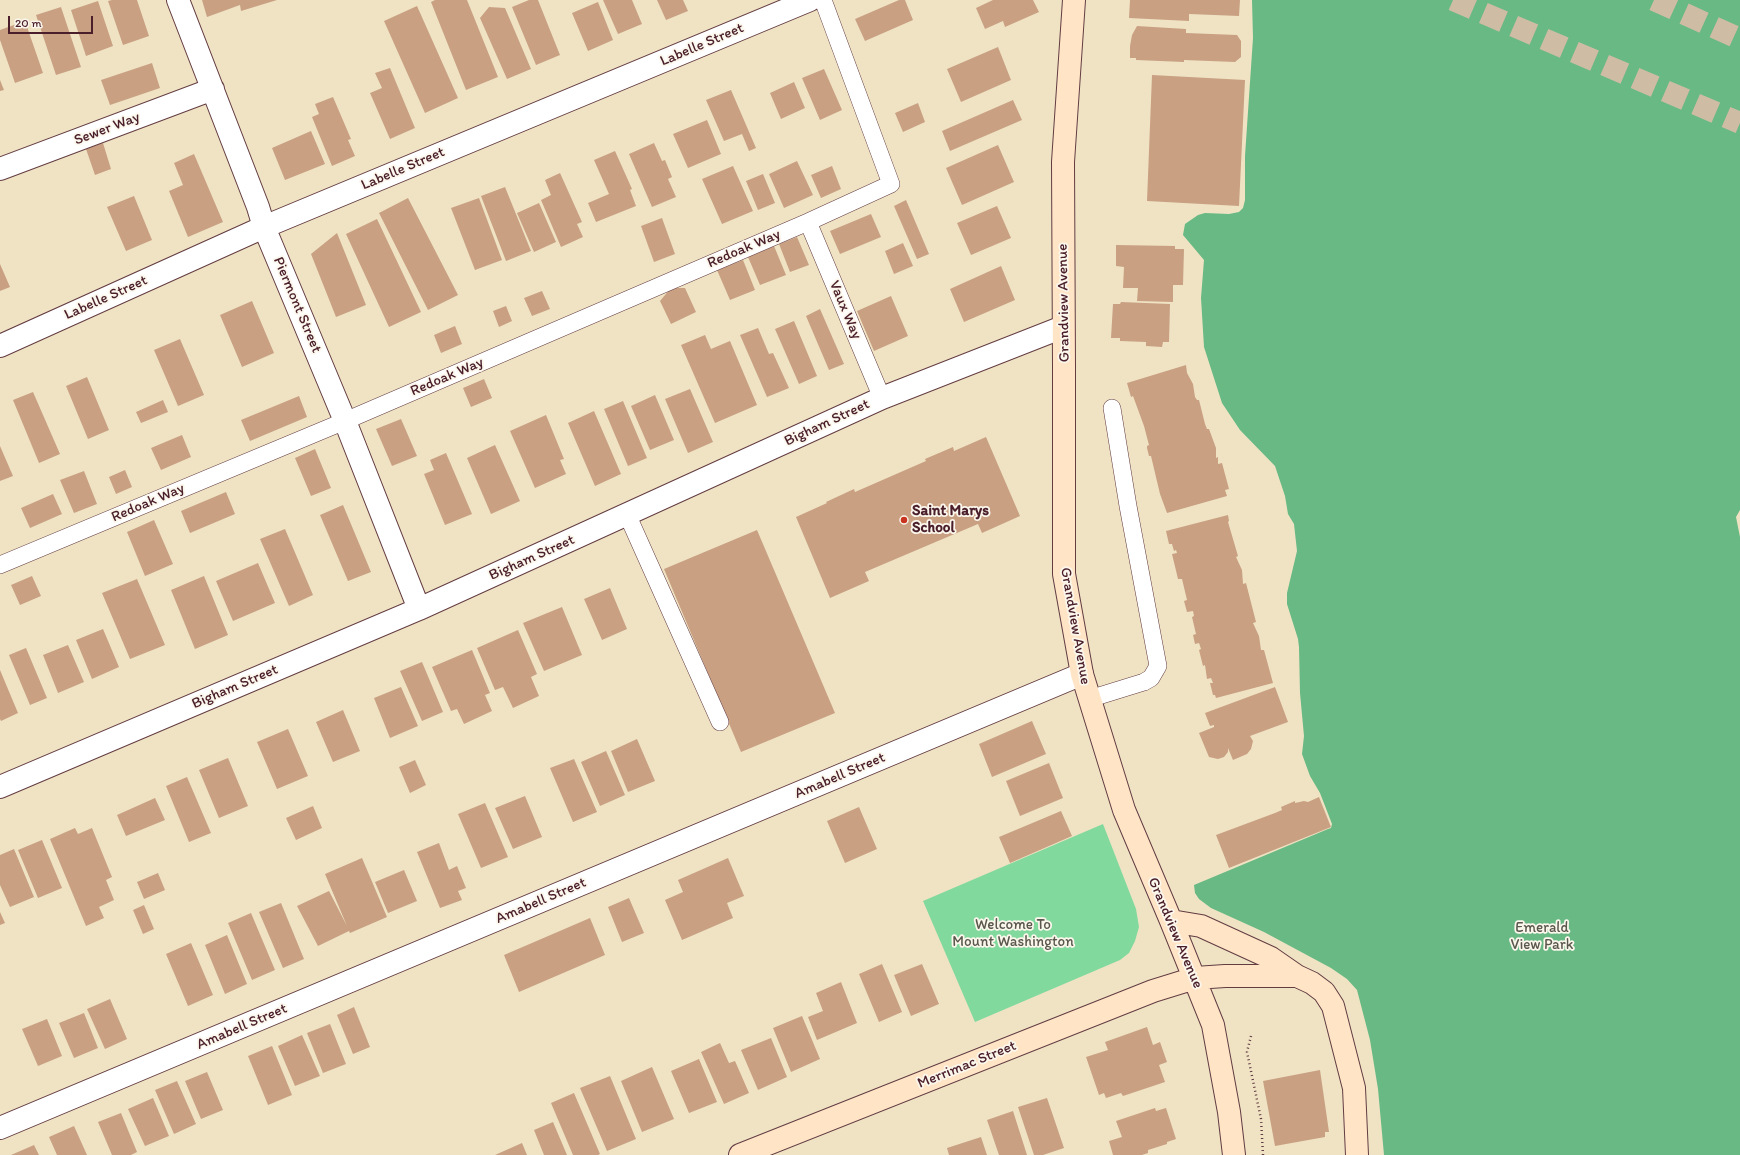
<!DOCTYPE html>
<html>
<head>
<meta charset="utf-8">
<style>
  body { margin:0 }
  #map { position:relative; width:1740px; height:1155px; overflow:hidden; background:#efe3c4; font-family:Itim,sans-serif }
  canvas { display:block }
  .scale { position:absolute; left:8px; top:16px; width:85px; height:18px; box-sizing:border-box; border:2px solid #4a1f2b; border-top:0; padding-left:5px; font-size:12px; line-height:14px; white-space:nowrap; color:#4a1f2b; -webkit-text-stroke:3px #fbf7ec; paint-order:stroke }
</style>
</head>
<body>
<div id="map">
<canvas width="1740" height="1155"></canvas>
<div class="scale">20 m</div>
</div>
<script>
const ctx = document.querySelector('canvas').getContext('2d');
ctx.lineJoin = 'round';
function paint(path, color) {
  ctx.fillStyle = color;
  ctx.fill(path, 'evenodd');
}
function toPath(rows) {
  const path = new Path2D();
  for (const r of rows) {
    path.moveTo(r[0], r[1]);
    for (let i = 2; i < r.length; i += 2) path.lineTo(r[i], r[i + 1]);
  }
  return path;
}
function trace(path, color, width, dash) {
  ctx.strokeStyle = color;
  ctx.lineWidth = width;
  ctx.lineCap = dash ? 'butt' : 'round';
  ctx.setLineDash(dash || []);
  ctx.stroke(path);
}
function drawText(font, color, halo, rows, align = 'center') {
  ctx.font = font + ' Itim,sans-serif';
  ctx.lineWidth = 3.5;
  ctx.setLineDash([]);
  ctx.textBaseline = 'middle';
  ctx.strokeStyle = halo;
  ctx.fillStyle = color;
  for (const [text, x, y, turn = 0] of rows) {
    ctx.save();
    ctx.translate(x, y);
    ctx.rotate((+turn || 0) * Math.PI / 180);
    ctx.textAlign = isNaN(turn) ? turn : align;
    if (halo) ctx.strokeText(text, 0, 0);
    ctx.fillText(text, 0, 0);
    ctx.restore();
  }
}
paint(toPath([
  [1103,824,1136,909,1139,927,1135,941,1129,953,1120,960,975,1022,923,901]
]), '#81d99d');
paint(toPath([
  [1252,0,1740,0,1740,510,1736,517,1740,537,1740,1155,1384,1155,1378,1089,1370,1040,1357,990,1347,979,1331,968,1264,932,1211,908,1199,899,1195,893,1194,885,1328,829,1331,828,1332,824,1320,793,1310,776,1302,754,1304,736,1300,693,1299,647,1298,639,1287,604,1287,593,1297,551,1294,524,1288,514,1285,496,1275,466,1240,430,1222,403,1204,347,1201,298,1204,260,1183,235,1185,224,1198,215,1205,213,1229,214,1239,212,1243,208,1245,200,1245,156,1253,38]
]), '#68b984');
paint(toPath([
  [112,0,137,0,149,36,123,45,108,1],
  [202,0,277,0,241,11,240,5,207,17],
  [435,0,467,0,498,77,466,90,431,2],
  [529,0,538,0,560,55,536,65,512,7],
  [603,0,632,0,642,24,618,34],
  [657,0,683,0,688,11,666,20],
  [899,0,905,0,913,20,865,41,855,19],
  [993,0,1033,0,1039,12,1005,27,1003,21,985,29,976,8],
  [1130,0,1240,0,1239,16,1189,14,1189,21,1129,18],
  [98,1,113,46,86,56,71,10],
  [598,2,613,40,588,51,572,13],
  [417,6,458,98,425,113,384,21],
  [61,7,81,67,56,75,36,15],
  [489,7,505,8,531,69,507,79,480,18],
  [25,21,43,73,15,83,0,40,0,30],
  [1137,26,1186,29,1186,33,1237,35,1241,41,1241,57,1235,62,1184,60,1184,62,1136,60,1136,58,1130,58,1130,46,1132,35],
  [998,47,1011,80,961,102,947,69],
  [152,63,160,88,110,105,101,80],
  [390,68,415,128,390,139,370,93,382,88,375,73],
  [824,69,842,110,820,120,802,78],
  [1152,75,1245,80,1239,206,1147,201],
  [0,80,4,90,0,91],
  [794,82,805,108,781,119,770,93],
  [731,90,756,148,749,151,742,134,724,141,706,100],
  [333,97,351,139,348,140,355,156,332,166,312,117,319,114,315,104],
  [1013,100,1022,120,950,151,942,131],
  [918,103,925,122,903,132,895,113],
  [707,120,721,154,688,168,673,134],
  [311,131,325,164,285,180,272,148],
  [103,143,111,169,95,175,86,149],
  [654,143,662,161,665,160,672,177,668,179,676,197,652,207,629,154],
  [998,145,1014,182,962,205,946,168],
  [615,151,632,189,630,190,636,206,596,222,588,203,609,194,594,160],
  [194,154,223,222,188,237,169,191,183,185,174,163],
  [797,161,813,195,784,208,769,174],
  [733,166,753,211,722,224,702,179],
  [832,166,841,189,821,198,811,175],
  [560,173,582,222,577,224,583,237,561,247,541,200,551,195,545,180],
  [763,174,775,203,758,210,746,181],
  [505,187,531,251,506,261,481,196],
  [134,196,152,240,126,251,107,207],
  [408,198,458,295,428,310,379,213],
  [479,198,502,260,475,270,451,208],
  [906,200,929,254,917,259,894,206],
  [539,203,556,242,534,252,517,213],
  [997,206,1011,238,971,255,957,223],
  [871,214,881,237,840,254,830,231],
  [662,218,675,254,654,262,641,226],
  [377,219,421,312,389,327,346,234],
  [337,233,366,305,336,317,311,254],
  [797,237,809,265,790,272,779,244],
  [903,243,913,266,894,274,885,251],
  [1116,245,1175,246,1175,249,1184,249,1183,285,1173,285,1173,302,1137,301,1138,288,1123,288,1124,267,1116,266],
  [774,246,786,275,760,285,748,257],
  [743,260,755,290,730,300,717,270],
  [0,264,10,287,0,291],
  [1001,266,1015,300,964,322,950,289],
  [671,288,685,288,696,312,671,324,660,301],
  [542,291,550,309,532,316,524,298],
  [891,296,908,336,874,351,857,311],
  [252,301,274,353,242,367,220,315],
  [1121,302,1170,304,1169,342,1163,342,1162,347,1146,346,1146,342,1120,341,1120,338,1111,338,1113,304,1120,304],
  [506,306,512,321,499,327,493,311],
  [820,309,844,364,829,370,806,316],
  [794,321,817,376,799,384,775,329],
  [455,326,462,344,441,353,434,335],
  [758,328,769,354,773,353,789,388,767,397,740,335],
  [705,335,711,349,730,341,757,405,715,423,681,345],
  [180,339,204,395,178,406,154,350],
  [1186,365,1187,373,1193,384,1195,397,1197,400,1199,400,1205,424,1207,429,1209,429,1216,448,1216,458,1218,457,1218,464,1222,463,1229,489,1225,490,1227,496,1167,513,1160,494,1151,456,1149,456,1147,448,1147,446,1149,445,1144,426,1133,396,1131,397,1127,383],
  [87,377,109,430,88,439,66,386],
  [484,379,492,398,471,407,463,388],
  [690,389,713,442,688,453,665,399],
  [33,392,60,454,39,463,13,400],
  [655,395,674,440,650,450,631,406],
  [299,396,307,417,250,441,241,420],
  [163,400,168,412,141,423,136,412],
  [623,401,647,458,628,466,604,409],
  [594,411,621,474,595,486,568,423],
  [546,415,564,459,560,460,566,474,535,488,510,431],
  [401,419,417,456,392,466,376,429],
  [182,435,191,457,161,470,151,448],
  [986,437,1020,516,982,533,978,524,865,572,869,581,830,598,796,517,827,503,826,502,854,489,855,492,926,461,925,459,953,447,954,451],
  [495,445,520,501,491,514,467,458],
  [0,446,13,476,0,481],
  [315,449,331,488,311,496,295,458],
  [446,453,472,514,445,525,424,474,434,470,430,460],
  [125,470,132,487,116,494,109,477],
  [84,471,97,504,74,513,60,480],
  [226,492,235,514,190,533,181,511],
  [53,494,62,514,30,528,21,508],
  [343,505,371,572,348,581,320,515],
  [1228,515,1229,521,1228,522,1238,556,1236,557,1242,570,1243,584,1246,583,1256,622,1253,623,1259,636,1261,650,1264,650,1273,683,1216,698,1215,695,1213,695,1210,683,1213,683,1211,678,1207,679,1205,665,1203,666,1199,650,1201,649,1199,643,1195,644,1193,635,1196,634,1192,617,1194,616,1193,611,1187,612,1184,601,1187,600,1182,579,1178,579,1172,554,1177,553,1176,550,1174,551,1172,544,1169,544,1166,531],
  [154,520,173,564,145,576,127,532],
  [285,529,313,595,289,606,260,539],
  [757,530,835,713,741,752,664,569],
  [258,563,275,603,233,621,216,581],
  [32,576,41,596,20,605,11,585],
  [204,576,228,635,195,649,171,590],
  [137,579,165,645,130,659,102,593],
  [610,588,627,629,602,640,584,599],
  [562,607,582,655,544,671,523,623],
  [103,629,119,667,92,679,76,640],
  [518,630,537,674,531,677,539,696,513,708,503,687,495,690,477,648],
  [68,645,84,682,58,693,43,655],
  [26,648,47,698,30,705,9,655],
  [472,650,490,693,485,695,492,711,464,724,457,709,451,711,432,667],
  [422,662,443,712,422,721,400,671],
  [0,670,18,713,1,721,0,719],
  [401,687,418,726,390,738,374,698],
  [1275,687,1288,722,1250,736,1253,741,1251,749,1247,754,1233,760,1228,748,1228,752,1224,757,1218,759,1209,757,1199,733,1214,727,1214,725,1210,726,1205,713],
  [343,710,360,751,333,762,316,722],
  [1032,721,1046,754,992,777,979,744],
  [288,729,308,776,277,789,257,742],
  [637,739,655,781,628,792,611,751],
  [606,751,625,795,600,806,581,762],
  [228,758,248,806,219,818,199,770],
  [574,759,597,812,573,822,550,768],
  [415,760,426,785,410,793,399,767],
  [1049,763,1063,798,1020,816,1006,781],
  [187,777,211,833,189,842,166,786],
  [525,796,542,837,513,849,495,808],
  [1319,797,1331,827,1229,868,1216,835,1275,813,1282,810,1281,807,1295,801,1295,803,1304,801,1308,802],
  [155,798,165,820,126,836,117,815],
  [485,803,508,857,481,868,458,814],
  [313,806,322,828,296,840,286,818],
  [859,807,877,849,845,863,827,821],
  [1061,811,1072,836,1010,863,999,837],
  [75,828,78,834,92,828,112,877,106,880,114,900,99,907,104,918,86,926,50,839],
  [42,840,62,888,38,898,18,850],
  [439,843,449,870,457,866,466,888,458,891,462,900,440,908,417,852],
  [14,849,34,897,10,907,0,885,0,855],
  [362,858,387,917,350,933,349,931,318,946,297,906,329,891,347,926,325,874],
  [728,858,744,896,727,903,733,918,682,940,665,900,683,892,678,880],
  [404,870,417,901,388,913,375,882],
  [158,873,165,890,144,899,137,882],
  [629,898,644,933,622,942,608,907],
  [281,903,304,959,283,968,259,912],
  [144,905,154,929,143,934,133,910],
  [0,912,5,923,0,925],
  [251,913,275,970,252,980,228,923],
  [590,918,605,955,519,992,504,955],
  [227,935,247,984,225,994,205,945],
  [191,943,213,995,188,1006,166,954],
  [882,964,902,1012,879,1022,859,974],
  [922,964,939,1004,911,1016,894,975],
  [841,982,857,1023,817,1040,808,1017,823,1011,816,993],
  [110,999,127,1039,105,1049,87,1009],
  [354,1007,370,1047,353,1054,337,1015],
  [84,1013,98,1048,74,1058,59,1023],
  [802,1016,820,1059,791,1072,773,1028],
  [47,1019,62,1056,38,1066,22,1029],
  [330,1024,346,1064,323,1073,307,1033],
  [1147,1027,1153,1045,1160,1042,1167,1062,1159,1065,1165,1082,1123,1096,1121,1093,1106,1098,1104,1093,1099,1095,1086,1057,1108,1050,1105,1042],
  [302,1035,320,1076,295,1086,278,1046],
  [771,1038,787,1077,758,1090,741,1050],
  [720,1043,729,1063,735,1061,749,1093,724,1104,701,1052],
  [272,1046,292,1095,268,1105,248,1056],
  [699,1059,717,1102,689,1113,671,1071],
  [652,1067,674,1119,642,1132,621,1081],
  [1320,1070,1329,1132,1325,1132,1325,1137,1275,1146,1263,1081],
  [207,1072,223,1110,201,1119,185,1081],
  [610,1076,636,1139,607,1151,580,1088],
  [177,1081,196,1124,174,1134,155,1090],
  [574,1093,600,1154,598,1155,573,1155,551,1103],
  [153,1098,169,1136,145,1146,128,1109],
  [1047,1098,1064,1148,1043,1155,1034,1155,1018,1107],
  [1155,1108,1156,1111,1166,1108,1176,1139,1167,1142,1167,1144,1148,1150,1148,1153,1142,1155,1113,1155,1109,1141,1122,1137,1116,1121],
  [1013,1111,1027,1155,999,1155,987,1120],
  [121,1113,137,1152,131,1155,112,1155,98,1122],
  [553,1122,567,1155,544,1155,534,1130],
  [74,1126,87,1155,57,1155,49,1137],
  [981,1137,987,1155,949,1155,947,1148],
  [522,1143,527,1155,495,1155],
  [34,1145,39,1155,11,1155]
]), '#c9a082');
trace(toPath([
  [1453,0,1740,123],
  [1654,0,1740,39]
]), '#cebca5', 22, [22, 11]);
const lane = toPath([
  [808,222,882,398],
  [627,514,720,722],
  [0,565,345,421,808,222,891,184,823,0],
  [1089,699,1144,682,1151,678,1158,666,1128,506,1112,408]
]);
const street = toPath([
  [178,0,258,207,264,227,345,421,419,609],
  [0,169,213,89],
  [0,346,264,227,810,0],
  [0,787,419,609,882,398,1063,327],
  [0,1128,1082,674]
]);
const secondary = toPath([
  [1074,0,1063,162,1064,366,1064,574,1082,674,1124,810,1171,921,1213,1025,1229,1112,1234,1155],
  [1171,921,1201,926,1271,958,1297,976],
  [740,1155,1153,991,1195,978,1225,976,1297,976,1312,983,1324,992,1333,1006,1354,1088,1357,1155]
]);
trace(lane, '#633c42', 18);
trace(street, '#633c42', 24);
trace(secondary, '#633c42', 24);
trace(toPath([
  [1251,1036,1247,1052,1261,1119,1263,1155]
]), '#633c42', 2.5, [1, 3]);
trace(lane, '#fff', 17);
trace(street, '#fff', 22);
trace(secondary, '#ffe4c6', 22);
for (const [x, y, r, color] of [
  [904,520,4,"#c8321e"]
]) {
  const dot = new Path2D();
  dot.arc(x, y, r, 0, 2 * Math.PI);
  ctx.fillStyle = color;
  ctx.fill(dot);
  trace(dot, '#fbf7ec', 1.5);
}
drawText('15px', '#4a1f2b', '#fbf7ec', [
  ["Labelle Street",702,45,-23],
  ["Sewer Way",107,129,-21],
  ["Labelle Street",403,169,-23],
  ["Redoak Way",744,249,-23],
  ["Labelle Street",106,298,-24],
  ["Grandview Avenue",1064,303,-91],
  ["Piermont Street",297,305,67],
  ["Vaux Way",845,310,67],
  ["Redoak Way",447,377,-23],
  ["Bigham Street",827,423,-25],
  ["Redoak Way",148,503,-23],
  ["Bigham Street",532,558,-24],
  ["Grandview Avenue",1075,626,80],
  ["Bigham Street",235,687,-23],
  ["Amabell Street",840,776,-23],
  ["Amabell Street",541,901,-23],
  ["Grandview Avenue",1175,933,67],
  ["Amabell Street",242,1027,-23],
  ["Merrimac Street",967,1065,-22]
]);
drawText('bold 15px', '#4a1f2b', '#fbf7ec', [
  ["Saint Marys",912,511],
  ["School",912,528]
], 'left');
drawText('15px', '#5a574d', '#fbf7ec', [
  ["Welcome To",1013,925],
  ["Mount Washington",1013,942],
  ["Emerald",1542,928],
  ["View Park",1542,945]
]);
</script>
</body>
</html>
